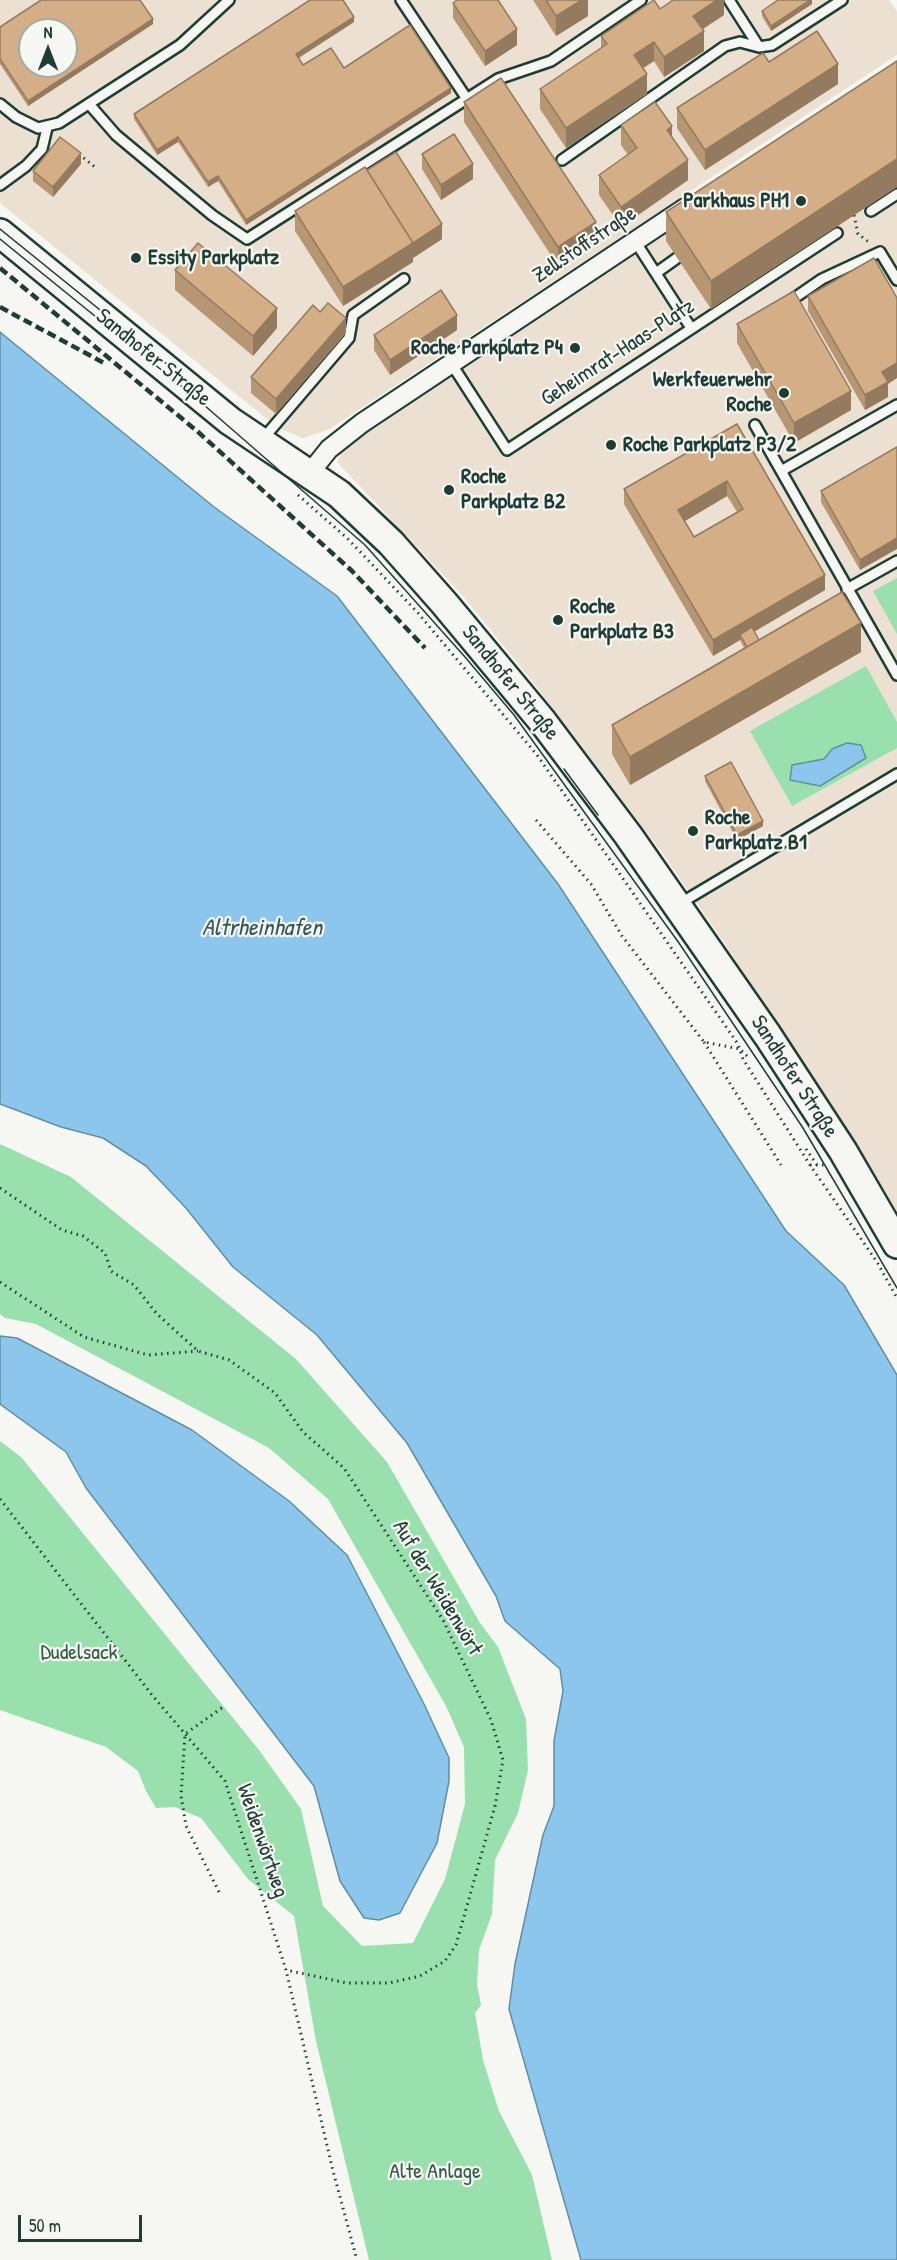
<!DOCTYPE html>
<html>
<head>
<meta charset="utf-8">
<style>
  body { margin:0 }
  #map { position:relative; width:897px; height:2260px; overflow:hidden; background:#f6f6f2; font-family:"Patrick Hand",sans-serif }
  canvas { display:block }
  .north { position:absolute; left:18px; top:18px; width:60px; height:60px; box-sizing:border-box; background:#f6f6f2; border:2px solid #a0aca6; border-radius:50%; rotate:0deg; font-size:16px; font-weight:700; line-height:24px; text-align:center; color:#1f3d34 }
  .north::after { content:''; display:block; margin:auto; width:21px; height:27px; background:#1f3d34; clip-path:polygon(50% 0,100% 100%,50% 72%,0 100%) }
  .scale { position:absolute; left:18px; top:2215px; width:124px; height:27px; box-sizing:border-box; border:3px solid #1f3d34; border-top:0; padding-left:8px; font-size:18px; line-height:21px; white-space:nowrap; color:#1f3d34; -webkit-text-stroke:4px #f6f6f2; paint-order:stroke }
</style>
</head>
<body>
<div id="map">
<canvas width="897" height="2260"></canvas>
<div class="north">N</div>
<div class="scale">50 m</div>
</div>
<script>
const ctx = document.querySelector('canvas').getContext('2d');
ctx.lineJoin = 'round';
function paint(path, color) {
  ctx.fillStyle = color;
  ctx.fill(path, 'evenodd');
}
function toPath(rows) {
  const path = new Path2D();
  for (const r of rows) {
    path.moveTo(r[0], r[1]);
    for (let i = 2; i < r.length; i += 2) path.lineTo(r[i], r[i + 1]);
  }
  return path;
}
function trace(path, color, width, dash) {
  ctx.strokeStyle = color;
  ctx.lineWidth = width;
  ctx.lineCap = dash ? 'butt' : 'round';
  ctx.setLineDash(dash || []);
  ctx.stroke(path);
}
function drawText(font, color, halo, rows, align = 'center') {
  ctx.font = font + ' "Patrick Hand",sans-serif';
  ctx.lineWidth = 4.5;
  ctx.setLineDash([]);
  ctx.textBaseline = 'middle';
  ctx.strokeStyle = halo;
  ctx.fillStyle = color;
  for (const [text, x, y, turn = 0] of rows) {
    ctx.save();
    ctx.translate(x, y);
    ctx.rotate((+turn || 0) * Math.PI / 180);
    ctx.textAlign = isNaN(turn) ? turn : align;
    if (halo) ctx.strokeText(text, 0, 0);
    ctx.fillText(text, 0, 0);
    ctx.restore();
  }
}
paint(toPath([
  [0,0,889,0,897,11,897,55,328,430,303,438,278,428,0,203],
  [30,30,66,30,66,66,30,66],
  [897,79,897,1215,725,944,660,850,532,681,463,596,337,462,344,446]
]), '#ece0d2');
paint(toPath([
  [897,578,897,634,873,591],
  [866,666,897,722,897,748,792,806,750,731],
  [0,1144,71,1177,296,1359,387,1462,480,1623,498,1647,526,1719,528,1770,518,1813,495,1860,492,1914,479,1950,477,1984,481,2005,475,2013,483,2060,499,2111,532,2175,552,2260,369,2260,316,2041,294,1916,248,1879,201,1818,175,1807,156,1808,146,1791,138,1771,106,1747,0,1710,0,1441,21,1457,259,1750,301,1809,323,1906,362,1946,413,1943,445,1879,465,1804,464,1747,446,1706,328,1499,269,1448,36,1324,5,1318,0,1314]
]), '#99e0ae');
const water = toPath([
  [0,332,214,507,337,596,558,884,786,1231,844,1285,897,1375,897,2260,581,2260,509,2009,515,1964,543,1835,554,1806,554,1741,563,1691,560,1669,505,1621,496,1596,407,1443,317,1335,233,1267,186,1208,146,1166,103,1138,61,1127,0,1104,0,332],
  [847,743,861,745,866,758,820,786,790,780,792,765,824,759,832,749,847,743],
  [0,1336,17,1338,192,1430,289,1501,347,1555,424,1704,449,1758,449,1781,437,1843,400,1913,379,1920,364,1918,340,1881,314,1786,86,1488,66,1452,0,1404,0,1336]
]);
paint(water, '#8dc6ec');
trace(water, '#618fa2', 1.5);
const lane = toPath([
  [401,0,467,99],
  [729,0,759,47],
  [0,104,16,117,38,128,59,123,180,45,229,0],
  [89,104,116,135,212,215,247,239,498,79,551,61,641,0],
  [562,160,725,46,740,42,759,47,772,45,842,0],
  [0,185,26,166,42,149,47,128],
  [871,211,897,194],
  [635,241,691,328],
  [656,273,677,258],
  [793,299,822,279,880,252,897,280],
  [451,363,507,450,837,233],
  [755,425,897,675],
  [262,440,349,338,353,315,404,279],
  [781,471,897,405],
  [847,589,897,561],
  [679,904,897,774]
]);
const street = toPath([
  [309,474,329,449,362,423,685,208]
]);
const secondary = toPath([
  [0,233,230,421,339,494,391,543,444,603,543,722,628,835,768,1036,843,1151,897,1244]
]);
trace(lane, '#1f3d34', 14);
trace(street, '#1f3d34', 22);
trace(secondary, '#1f3d34', 32);
trace(toPath([
  [79,154,96,168],
  [854,215,858,234,870,243],
  [298,495,348,539,418,613,537,755,738,1044,743,1059,810,1165,877,1262,897,1298],
  [536,820,591,884,622,936,704,1042,740,1049,748,1057],
  [704,1042,781,1165],
  [806,1149,817,1165],
  [810,1165,827,1165],
  [0,1188,62,1230,83,1236,105,1253,111,1271,134,1285,157,1314,198,1351,229,1360,275,1393,303,1432,344,1468,443,1620,491,1720,503,1760,495,1806,456,1945,445,1961,420,1976,389,1983,347,1983,286,1970],
  [0,1282,84,1337,148,1355,198,1351],
  [0,1499,152,1695,225,1781,286,1970,333,2171,357,2260],
  [219,1892,186,1826,181,1796,185,1734,223,1707]
]), '#1f3d34', 3, [1.5, 4.5]);
trace(lane, '#f6f6f2', 9);
trace(street, '#f6f6f2', 18);
trace(secondary, '#f6f6f2', 27);
trace(toPath([
  [0,229,199,390],
  [0,239,196,398,365,545,465,657,514,715,679,943,803,1128,897,1288],
  [564,769,598,815]
]), '#1f3d34', 1.5);
trace(toPath([
  [0,268,197,431,352,571,425,648],
  [0,307,106,364]
]), '#1f3d34', 4.5, [9, 4.5]);
paint(toPath([
  [533,0,588,0,588,16,556,36],
  [724,0,724,15,703,29,704,51,664,77,654,61,643,68,647,94,566,148,540,109,540,89,601,48,601,36,660,9],
  [812,0,812,4,771,31,762,16,762,11],
  [453,3,517,45,485,66,453,18],
  [354,22,299,58,303,65,344,68,451,93,246,225,218,181,208,187,178,142,157,155,134,119,134,114],
  [153,24,28,106,0,64,0,27],
  [897,61,897,187,711,309,666,241,666,212],
  [769,62,838,84,705,170,677,128,677,108],
  [464,102,596,242,558,266,464,122],
  [621,125,672,138,688,180,621,227,599,195,599,175,628,155,621,145],
  [422,154,473,179,441,200,422,169],
  [81,164,53,197,33,181,33,171],
  [367,170,442,239,413,258,413,262,343,306,295,231,295,211],
  [175,270,277,328,253,356,175,290],
  [808,296,888,384,888,397,865,410,808,311],
  [737,324,851,410,794,443,737,343],
  [457,330,390,375,374,350,374,335],
  [346,333,276,414,251,393,251,377],
  [737,424,825,590,754,631,759,640,861,652,630,785,612,754,612,725,744,648,740,640,713,656,624,504,624,489],
  [727,496,737,512,694,537,685,521],
  [897,447,860,570,821,502,821,491],
  [705,776,763,826,737,840,705,781]
]), '#b69673');
paint(toPath([
  [582,0,588,0,588,16,556,36,556,16],
  [717,0,724,0,724,15,693,35,693,16],
  [810,0,812,0,812,4,771,31,771,26],
  [354,17,354,22,296,59,296,54],
  [153,19,153,24,28,106,28,101],
  [517,29,517,45,485,66,485,51],
  [704,31,704,51,664,77,664,57],
  [654,42,654,61,634,74,634,55],
  [838,64,838,84,705,170,705,150],
  [647,74,647,94,566,148,566,128],
  [451,88,451,93,246,225,246,220],
  [672,126,672,146,667,130],
  [178,137,178,142,157,155,157,150],
  [81,153,81,164,53,197,53,187],
  [897,159,897,187,711,309,711,281],
  [688,160,688,180,621,227,621,207],
  [473,164,473,179,441,200,441,185],
  [218,176,218,181,208,187,208,182],
  [596,222,596,242,558,266,558,247],
  [442,224,442,239,413,258,413,262,343,306,343,287],
  [277,308,277,328,253,356,253,336],
  [457,315,457,330,390,375,390,360],
  [346,318,346,333,276,414,276,399],
  [897,363,897,378,888,384,888,397,865,410,865,395,882,372],
  [851,391,851,410,794,443,794,423],
  [727,481,727,496,678,525,678,510],
  [897,538,897,549,860,570,860,560],
  [825,575,825,590,742,639,740,635,740,640,713,656,713,640],
  [861,623,861,652,630,785,630,757],
  [763,821,763,826,737,840,737,835]
]), '#947a5e');
const building = toPath([
  [41,0,140,0,153,19,28,101,0,59,0,27,41,0],
  [30,30,66,30,66,66,30,66,30,30],
  [310,0,343,0,354,17,296,54,303,65,331,48,344,68,410,25,451,88,246,220,218,176,208,182,178,137,157,150,134,114,310,0],
  [457,0,498,0,517,29,485,51,453,3,457,0],
  [546,0,582,0,556,16,546,0],
  [654,0,660,9,673,0,717,0,693,16,704,31,664,57,654,42,634,55,647,74,566,128,540,89,607,44,601,36,654,0],
  [778,0,810,0,771,26,762,11,778,0],
  [817,31,838,64,705,150,677,108,763,53,769,62,817,31],
  [897,61,897,159,711,281,666,212,897,61],
  [501,78,596,222,558,247,464,102,501,78],
  [655,102,672,126,667,130,688,160,621,207,599,175,637,148,621,125,655,102],
  [454,134,473,164,441,185,422,154,454,134],
  [60,137,81,153,53,187,33,171,60,137],
  [396,152,442,224,413,243,367,170,396,152],
  [365,167,413,243,343,287,295,211,365,167],
  [198,243,277,308,253,336,175,270,198,243],
  [874,258,897,298,897,363,882,372,888,382,865,395,808,296,874,258],
  [441,290,457,315,390,360,374,335,441,290],
  [794,291,851,391,794,423,737,324,794,291],
  [328,303,346,318,276,399,251,377,313,305,320,312,328,303],
  [737,424,825,575,713,640,624,489,737,424],
  [727,481,743,509,694,537,678,510,727,481],
  [897,447,897,538,860,560,821,491,897,447],
  [842,592,861,623,630,757,612,725,842,592],
  [812,609,699,675,747,647,740,635,752,627,759,640,812,609],
  [731,762,763,821,737,835,705,776,731,762]
]);
paint(building, '#d4ae86');
trace(building, '#947a5e', 1.5);
for (const [x, y, r, color] of [
  [801,201,6,"#1f3d34"],
  [136,258,6,"#1f3d34"],
  [575,348,6,"#1f3d34"],
  [784,393,6,"#1f3d34"],
  [611,445,6,"#1f3d34"],
  [449,490,6,"#1f3d34"],
  [558,620,6,"#1f3d34"],
  [693,831,6,"#1f3d34"]
]) {
  const dot = new Path2D();
  dot.arc(x, y, r, 0, 2 * Math.PI);
  ctx.fillStyle = color;
  ctx.fill(dot);
  trace(dot, '#f6f6f2', 2);
}
drawText('bold 22px', '#1f3d34', '#f6f6f2', [
  ["Parkhaus PH1",789,201,"right"],
  ["Essity Parkplatz",148,258],
  ["Roche Parkplatz P4",563,348,"right"],
  ["Werkfeuerwehr",772,380,"right"],
  ["Roche",772,405,"right"],
  ["Roche Parkplatz P3/2",623,445],
  ["Roche",461,477],
  ["Parkplatz B2",461,502],
  ["Roche",570,607],
  ["Parkplatz B3",570,632],
  ["Roche",705,818],
  ["Parkplatz B1",705,843]
], 'left');
drawText('22px', '#1f3d34', '#f6f6f2', [
  ["Zellstoffstraße",585,245,-34],
  ["Geheimrat-Haas-Platz",618,353,-33],
  ["Sandhofer Straße",153,358,39],
  ["Sandhofer Straße",510,683,51],
  ["Sandhofer Straße",794,1077,57],
  ["Auf der Weidenwört",437,1588,59],
  ["Weidenwörtweg",262,1841,71]
]);
drawText('22px', '#375e4c', '#f6f6f2', [
  ["Dudelsack",79,1653],
  ["Alte Anlage",435,2172]
]);
drawText('italic 24px', '#355859', '#f6f6f2', [
  ["Altrheinhafen",262,929]
]);
</script>
</body>
</html>
